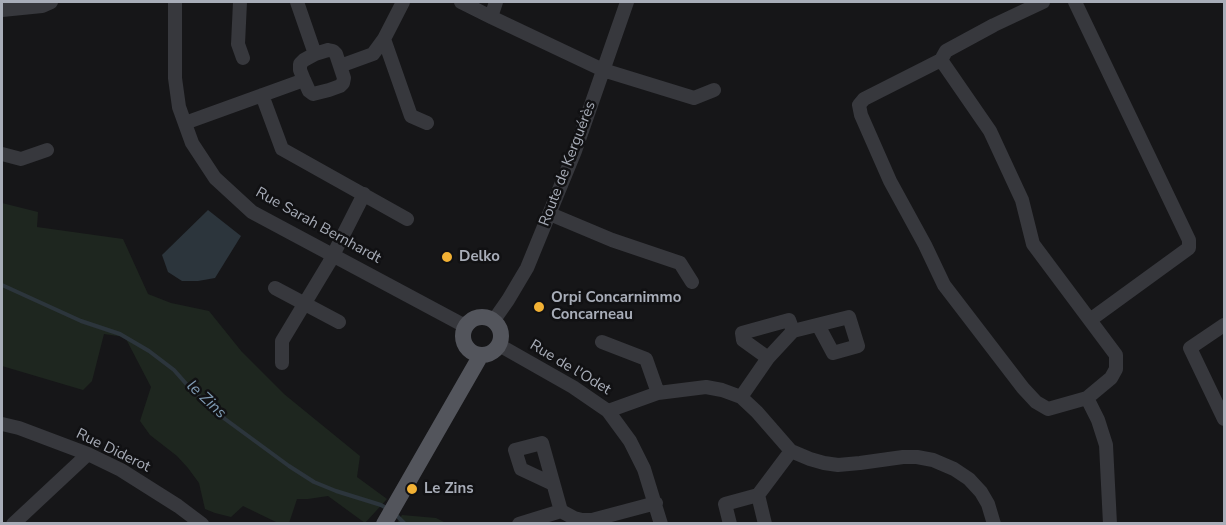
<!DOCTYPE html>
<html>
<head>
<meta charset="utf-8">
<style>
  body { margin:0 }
  #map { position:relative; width:1226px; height:525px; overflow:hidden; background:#161618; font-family:"Nunito Sans",sans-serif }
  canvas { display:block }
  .frame { position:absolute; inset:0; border:3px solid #a8adb8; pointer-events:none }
</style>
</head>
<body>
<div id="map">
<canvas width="1226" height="525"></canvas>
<div class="frame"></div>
</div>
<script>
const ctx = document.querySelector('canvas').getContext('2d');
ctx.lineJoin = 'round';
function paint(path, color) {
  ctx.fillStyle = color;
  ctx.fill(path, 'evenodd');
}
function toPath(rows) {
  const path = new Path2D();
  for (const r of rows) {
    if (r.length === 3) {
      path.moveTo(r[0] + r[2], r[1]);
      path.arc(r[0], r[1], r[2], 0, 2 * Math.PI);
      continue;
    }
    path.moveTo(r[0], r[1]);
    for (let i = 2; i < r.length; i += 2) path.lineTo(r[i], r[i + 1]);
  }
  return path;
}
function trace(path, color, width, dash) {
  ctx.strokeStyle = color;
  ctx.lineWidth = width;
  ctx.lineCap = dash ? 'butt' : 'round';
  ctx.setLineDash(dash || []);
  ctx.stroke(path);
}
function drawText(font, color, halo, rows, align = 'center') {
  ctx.font = font + ' "Nunito Sans",sans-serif';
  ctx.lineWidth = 5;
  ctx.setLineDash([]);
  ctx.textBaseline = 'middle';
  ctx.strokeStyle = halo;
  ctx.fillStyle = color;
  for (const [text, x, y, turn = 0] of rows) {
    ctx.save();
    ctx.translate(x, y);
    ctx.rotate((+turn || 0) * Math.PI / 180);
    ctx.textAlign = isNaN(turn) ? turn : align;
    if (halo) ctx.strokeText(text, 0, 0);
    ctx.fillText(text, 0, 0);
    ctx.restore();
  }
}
paint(toPath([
  [2,203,38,212,37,227,123,239,148,294,171,303,209,311,242,352,284,394,360,456,357,477,387,499,365,523,328,496,308,499,297,499,289,523,278,523,243,506,231,517,215,513,205,509,199,483,188,468,177,456,150,435,140,421,151,387,125,337,104,334,92,381,83,390,2,366],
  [402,515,436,518,446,523,397,523]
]), '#1e261f');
paint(toPath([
  [208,210,241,236,215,278,198,281,182,281,168,272,162,255]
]), '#2c353c');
trace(toPath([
  [2,285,81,321,120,334,149,351,174,370,189,387,225,419,289,466,314,482,336,491,381,505,388,509],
  [394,513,405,524]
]), '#2c353c', 4);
trace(toPath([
  [175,2,175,78,179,107,192,143,215,178,252,212,465,326],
  [240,2,238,44,243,58],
  [297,2,315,54],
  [461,2,491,17,603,70,694,98,714,90],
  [1075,2,1189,240,1189,248,1090,320],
  [2,10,42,6,51,2],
  [491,17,496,2],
  [384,39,411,116,427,123],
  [328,50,333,51,336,54,344,78,343,83,340,86,329,90,313,94,309,91,304,80,300,70,300,64,304,60,315,54,328,50],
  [941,60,990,131,1022,200,1033,244,1116,355,1116,369,1111,378,1087,398,1048,409,1036,402,1023,388,944,285,925,245,890,181,861,115,859,105,864,99,941,60,946,51,994,25,1043,2],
  [340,66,373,54,384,39,403,2],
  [262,95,282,149,407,219],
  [185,123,304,80],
  [2,154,21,159,47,150],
  [550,214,612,240,680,263,692,282],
  [275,288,339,322],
  [494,320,508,300,527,268,575,151,627,2],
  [1224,325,1190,348,1224,419],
  [602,342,646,359,658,393],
  [499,345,573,387,608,411,630,441,644,469,661,524],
  [768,358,743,340,742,333,789,320,793,331],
  [282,363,282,341,329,263,364,194],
  [741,397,768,358,793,331,849,317,858,346,833,353,818,325],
  [1087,398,1098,420,1106,445,1110,524],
  [608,411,658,393,706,387,722,390,741,397,757,412,791,451,810,459,824,463,838,465,860,463,903,457,917,457,933,460,954,469,969,479,981,492,988,504,994,524],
  [2,424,19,428,88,454,121,470,178,506,202,524],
  [553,484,521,469,515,450,542,443,561,511],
  [758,495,765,524],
  [13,524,88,454],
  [519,524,561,511,574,518,582,520,592,520,656,503],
  [730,524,725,504,758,495,791,451]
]), '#37383d', 14);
trace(toPath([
  [482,336,19],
  [384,524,481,355]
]), '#53555c', 16);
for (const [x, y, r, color] of [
  [447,257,6,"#f2b134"],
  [539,307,6,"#f2b134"],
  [412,489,6,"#f2b134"]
]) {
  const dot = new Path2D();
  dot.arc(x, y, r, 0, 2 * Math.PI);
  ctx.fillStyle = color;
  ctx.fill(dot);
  trace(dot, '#111113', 2);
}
drawText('15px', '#a8adb8', '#111113', [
  ["Route de Kerguérès",568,164,-69],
  ["Rue Sarah Bernhardt",318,226,29],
  ["Rue de l'Odet",570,368,31],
  ["Rue Diderot",113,451,26]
]);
drawText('bold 15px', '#a8adb8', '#111113', [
  ["Delko",459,257],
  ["Orpi Concarnimmo",551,298],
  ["Concarneau",551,315],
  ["Le Zins",424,489]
], 'left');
drawText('italic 16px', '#7f9bb3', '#111113', [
  ["le Zins",206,400,43]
]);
</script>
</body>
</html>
